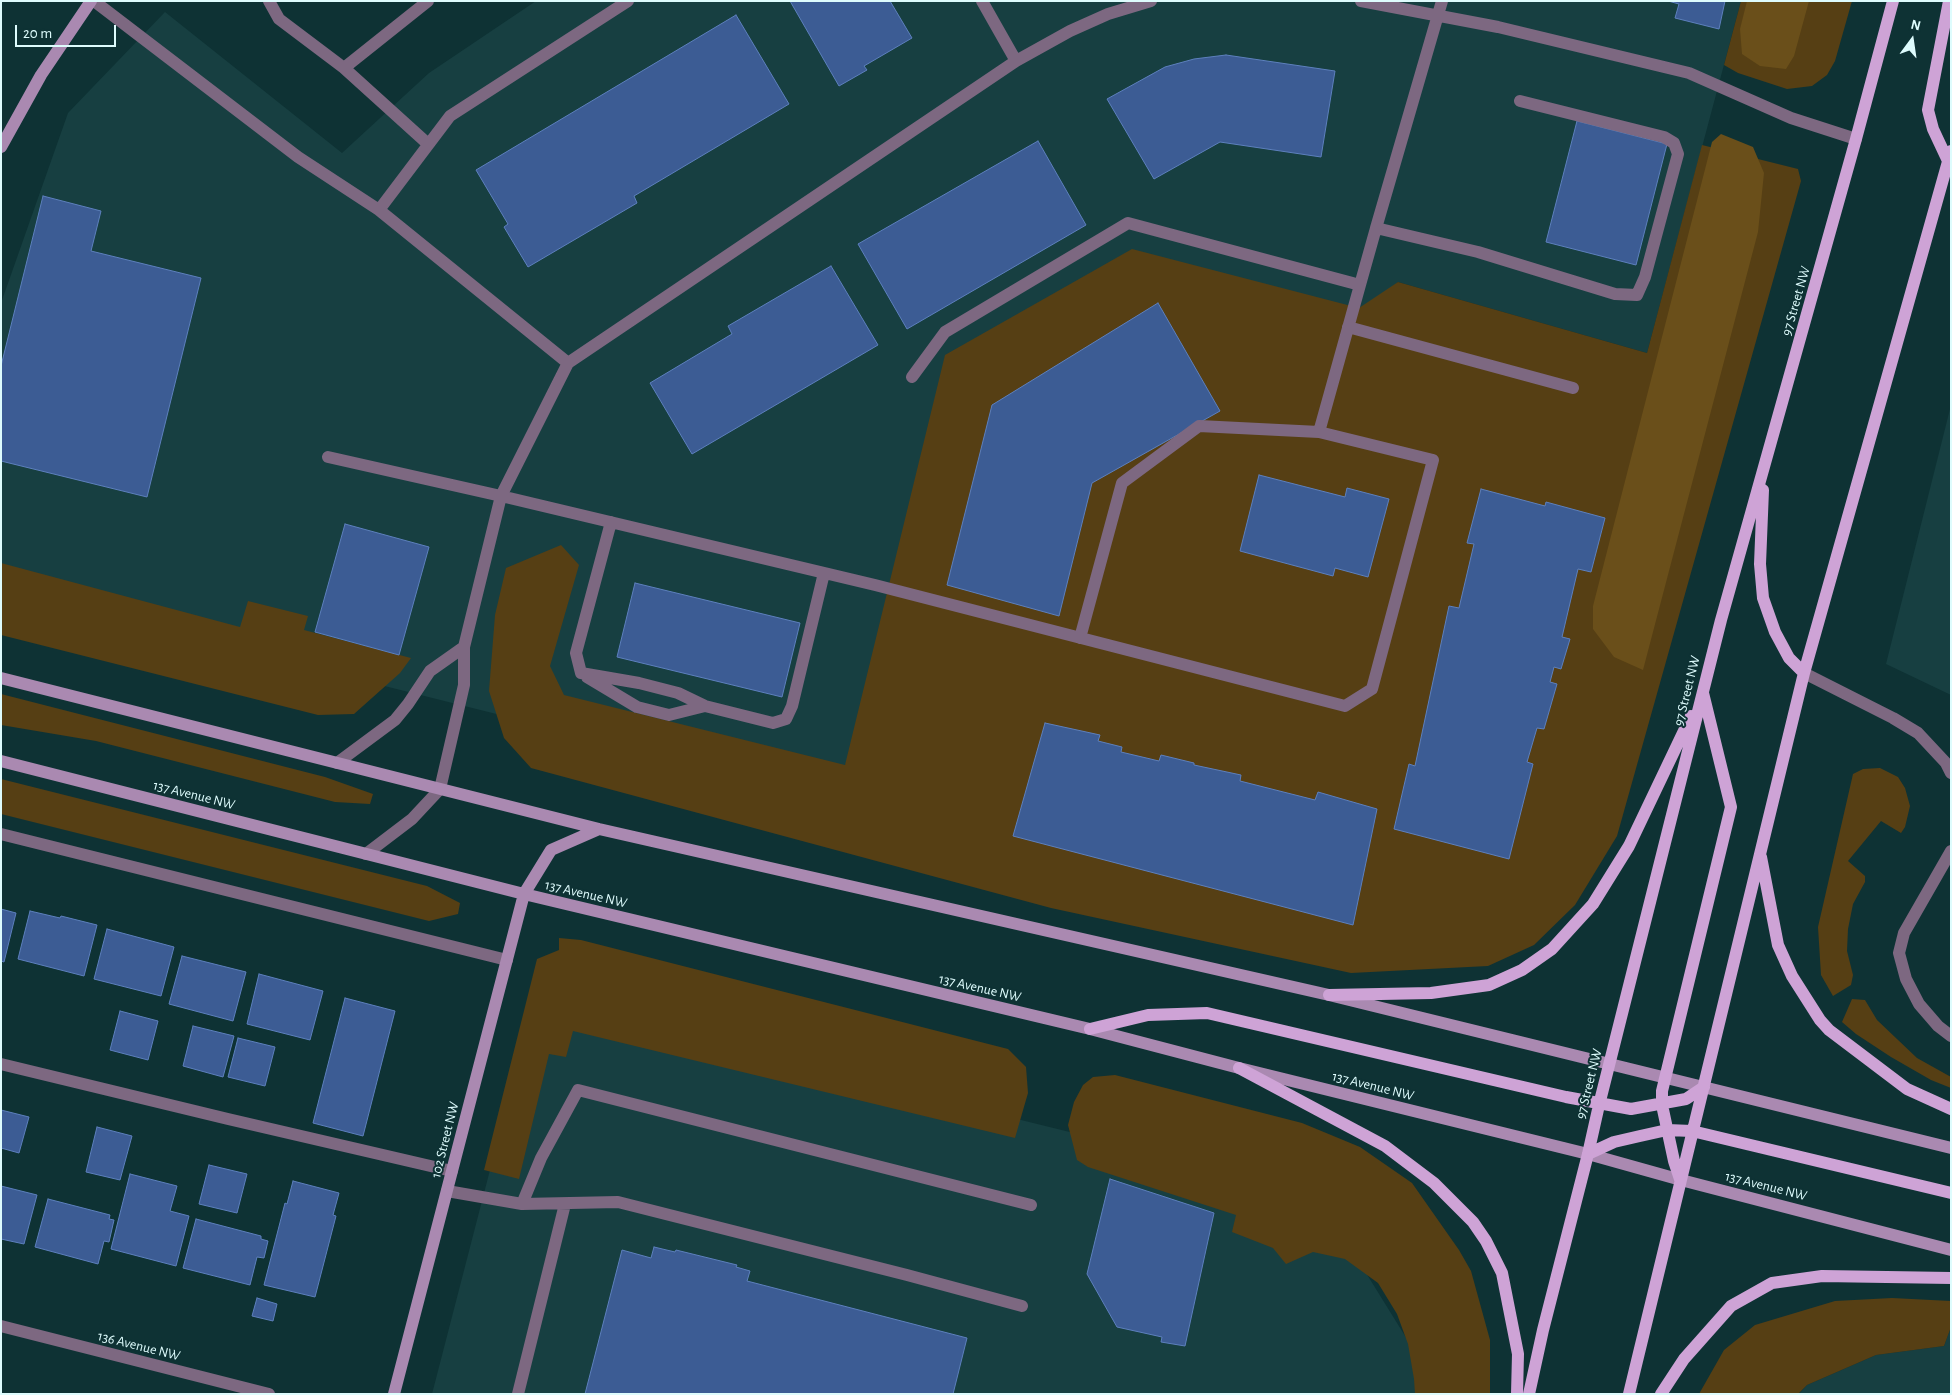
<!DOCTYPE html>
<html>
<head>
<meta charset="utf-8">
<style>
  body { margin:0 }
  #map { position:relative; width:1952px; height:1395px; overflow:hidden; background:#0e3234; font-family:"Alegreya Sans",sans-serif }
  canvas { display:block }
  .frame { position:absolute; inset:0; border:2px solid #defcfd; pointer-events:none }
  .north { position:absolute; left:1887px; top:15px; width:50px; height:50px; -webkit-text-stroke:4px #0e3234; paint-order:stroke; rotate:14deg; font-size:14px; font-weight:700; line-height:20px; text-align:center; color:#defcfd }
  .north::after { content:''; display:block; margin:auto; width:18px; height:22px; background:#defcfd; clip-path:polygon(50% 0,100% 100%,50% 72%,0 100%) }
  .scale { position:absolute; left:15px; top:25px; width:101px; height:22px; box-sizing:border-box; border:2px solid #defcfd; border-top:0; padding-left:6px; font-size:15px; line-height:18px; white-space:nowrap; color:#defcfd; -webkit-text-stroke:4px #0e3234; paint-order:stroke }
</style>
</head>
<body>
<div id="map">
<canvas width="1952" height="1395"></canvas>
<div class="frame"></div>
<div class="north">N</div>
<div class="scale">20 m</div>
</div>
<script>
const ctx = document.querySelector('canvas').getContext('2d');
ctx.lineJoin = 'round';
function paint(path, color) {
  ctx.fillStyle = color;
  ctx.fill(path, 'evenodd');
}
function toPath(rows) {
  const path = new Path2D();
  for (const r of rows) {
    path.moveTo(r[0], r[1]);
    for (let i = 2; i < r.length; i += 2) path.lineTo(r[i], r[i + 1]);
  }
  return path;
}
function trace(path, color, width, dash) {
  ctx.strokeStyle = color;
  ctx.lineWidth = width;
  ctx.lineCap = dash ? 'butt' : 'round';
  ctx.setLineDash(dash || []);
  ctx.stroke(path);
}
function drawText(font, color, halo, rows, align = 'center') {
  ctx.font = font + ' "Alegreya Sans",sans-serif';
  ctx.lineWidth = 4;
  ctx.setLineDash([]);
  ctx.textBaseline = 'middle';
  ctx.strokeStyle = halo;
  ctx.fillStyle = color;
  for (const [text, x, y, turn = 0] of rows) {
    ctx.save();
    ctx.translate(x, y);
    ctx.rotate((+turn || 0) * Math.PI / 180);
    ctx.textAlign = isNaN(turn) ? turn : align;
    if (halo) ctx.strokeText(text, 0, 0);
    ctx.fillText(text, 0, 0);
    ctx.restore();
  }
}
paint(toPath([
  [536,1,1741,1,1647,353,1398,282,845,765,836,799,1,590,1,303,68,113,165,12,342,153,429,73],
  [1951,405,1951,695,1886,664],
  [534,1000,1090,1137,1314,1189,1441,1394,432,1394],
  [1951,1327,1951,1394,1799,1394,1807,1385,1876,1355,1944,1346]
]), '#173f41');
paint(toPath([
  [1741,1,1852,1,1835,61,1827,75,1812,86,1787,89,1738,73,1724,65],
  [1702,145,1798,169,1801,181,1617,836,1575,905,1534,945,1488,966,1351,973,1051,908,531,768,504,738,489,691,495,615,506,568,561,545,579,565,550,666,564,695,845,765,945,355,1132,249,1359,308,1398,282,1647,353],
  [1,563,240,627,248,601,308,616,304,630,411,658,400,673,354,714,318,715,1,635],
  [1,694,325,777,373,794,370,804,335,802,96,741,1,725],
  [1880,768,1898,777,1905,788,1910,806,1905,827,1901,833,1881,821,1848,861,1865,876,1865,882,1853,904,1848,929,1847,951,1853,975,1851,985,1833,996,1821,975,1818,927,1853,774,1863,769],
  [1,779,427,886,460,903,458,914,429,921,1,814],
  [559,938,581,940,1008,1049,1026,1067,1028,1093,1015,1138,573,1031,566,1057,549,1054,519,1179,484,1170,537,959,559,950],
  [1852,999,1865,1000,1877,1020,1917,1058,1951,1077,1951,1088,1931,1080,1891,1057,1856,1034,1842,1022],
  [1115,1075,1302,1123,1360,1147,1412,1183,1459,1250,1471,1271,1490,1340,1490,1394,1415,1394,1414,1379,1408,1344,1397,1314,1378,1283,1345,1259,1313,1252,1286,1264,1273,1248,1232,1232,1236,1215,1088,1167,1077,1160,1068,1125,1074,1102,1083,1085,1093,1077],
  [1892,1298,1951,1301,1951,1327,1944,1346,1876,1355,1807,1385,1798,1394,1699,1394,1724,1350,1755,1325,1835,1301]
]), '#563f14');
paint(toPath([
  [1747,1,1809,1,1794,56,1786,69,1760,66,1742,54,1740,29],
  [1721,134,1753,147,1764,173,1758,232,1643,670,1614,657,1593,629,1593,606,1712,142]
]), '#6a4f1a');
const building = toPath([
  [790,1,890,1,912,38,864,66,867,70,839,86,790,1],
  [1668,1,1725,1,1719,29,1675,18,1679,4,1668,1],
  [736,15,789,104,634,196,637,203,528,267,504,227,508,224,476,170,736,15],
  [1226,55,1335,71,1321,157,1220,142,1154,179,1107,99,1165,67,1194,59,1226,55],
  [1577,121,1667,144,1636,265,1546,242,1577,121],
  [1038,141,1086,225,907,329,858,244,1038,141],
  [43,196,101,211,91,251,201,278,147,497,1,461,1,366,43,196],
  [831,266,878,345,692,454,650,383,732,334,728,326,831,266],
  [1158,303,1220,411,1092,483,1059,616,947,585,992,405,1158,303],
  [1259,475,1345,497,1347,488,1389,499,1368,577,1335,568,1333,576,1240,551,1259,475],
  [1481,489,1545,506,1546,502,1605,518,1591,572,1578,569,1562,637,1570,639,1561,669,1554,667,1550,682,1557,684,1544,729,1537,728,1527,762,1533,764,1509,859,1394,829,1409,764,1415,766,1449,606,1459,608,1474,544,1467,543,1481,489],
  [345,524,429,547,399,655,315,632,345,524],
  [635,583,800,623,782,697,617,657,635,583],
  [1045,723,1100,735,1098,741,1122,747,1121,752,1159,761,1161,755,1194,763,1194,765,1241,775,1240,781,1315,800,1318,792,1377,809,1353,925,1013,836,1045,723],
  [1,909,16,913,4,962,1,961,1,909],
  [30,911,60,918,61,916,97,925,84,976,18,959,30,911],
  [107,929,174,947,161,996,94,979,107,929],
  [182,956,246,972,233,1021,169,1004,182,956],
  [259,974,323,991,310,1040,247,1024,259,974],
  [345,998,395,1011,363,1136,313,1123,345,998],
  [120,1011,158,1021,148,1060,110,1050,120,1011],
  [193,1026,234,1036,223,1077,183,1066,193,1026],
  [238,1038,275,1047,265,1086,228,1077,238,1038],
  [1,1110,29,1117,19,1153,1,1148,1,1110],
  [97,1127,132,1136,120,1180,86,1172,97,1127],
  [209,1165,247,1174,237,1213,199,1204,209,1165],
  [130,1174,177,1186,170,1211,189,1216,176,1266,111,1249,130,1174],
  [1110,1179,1214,1213,1185,1346,1161,1342,1162,1337,1117,1327,1087,1274,1110,1179],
  [293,1181,339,1193,333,1215,336,1216,315,1297,264,1285,285,1203,287,1204,293,1181],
  [1,1186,37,1195,24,1244,1,1239,1,1186],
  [48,1199,110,1215,109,1219,114,1220,109,1242,104,1241,98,1264,35,1247,48,1199],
  [196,1219,261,1236,261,1239,268,1241,264,1258,257,1257,250,1285,183,1268,196,1219],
  [654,1247,675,1252,676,1250,737,1265,736,1267,750,1271,747,1281,967,1338,953,1394,585,1394,622,1250,651,1258,654,1247],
  [257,1298,277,1304,273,1321,252,1316,257,1298]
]);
paint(building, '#3c5c94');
trace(building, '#5d80bd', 1);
trace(toPath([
  [94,1,298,157,379,210,568,363],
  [269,1,279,19,344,68],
  [982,1,1016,61],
  [1361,1,1498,27,1689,73,1791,118,1856,139],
  [428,144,344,68,428,1],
  [379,210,450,116,628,1],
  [1376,228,1442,1],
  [1348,327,1573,388],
  [912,377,945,332,1128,223,1360,285,1376,228,1478,252,1615,294,1637,295,1645,277,1678,154,1674,143,1664,137,1520,101],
  [328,457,501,496,875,585,1345,706,1372,689,1433,460,1319,432,1360,285],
  [611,522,576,653,581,673,639,683,678,693,705,706,773,723,786,719,792,706,824,573],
  [1080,638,1122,483,1199,426,1319,432],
  [1804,673,1893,718,1918,733,1946,763,1951,773],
  [587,677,637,707,669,715,705,706],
  [337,763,395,720,408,704,430,671,464,647],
  [1951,851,1904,933,1899,953,1906,979,1919,1004,1938,1026,1951,1036],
  [366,854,412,819,440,789,464,685,464,647,501,496,568,363,1016,61,1070,31,1108,14,1151,1],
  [1,1064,228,1119,452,1171],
  [447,1191,522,1204,618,1202,907,1275,1022,1306],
  [522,1204,541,1158,578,1090,1031,1205],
  [518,1394,565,1204]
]), '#7d6881', 12);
trace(toPath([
  [1,834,507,960],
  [1,1326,269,1394]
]), '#7d6881', 12);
trace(toPath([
  [1,147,41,75,91,1],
  [1,678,599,829,1329,995,1951,1148],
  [1,761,524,894,1090,1029,1239,1068,1588,1154,1681,1180,1951,1250],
  [394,1394,524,894,551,850,599,829]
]), '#aa89b1', 12);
trace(toPath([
  [1948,161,1933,129,1928,110,1949,1],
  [1763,490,1760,564,1763,598,1775,632,1789,658,1804,673],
  [1761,857,1778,945,1792,976,1820,1020,1829,1030,1907,1089,1951,1109],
  [1329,995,1431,993,1489,985,1522,970,1552,949,1593,904,1629,846,1691,716],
  [1090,1029,1148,1015,1207,1013,1566,1097,1631,1109,1686,1099,1704,1087],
  [1239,1068,1385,1146,1434,1183,1473,1222,1486,1241,1502,1273,1518,1354,1517,1394],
  [1588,1154,1614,1142,1640,1136,1667,1130,1692,1131,1951,1193],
  [1680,1179,1674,1161,1662,1105,1662,1091,1731,807,1703,693],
  [1529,1394,1543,1330,1588,1154,1599,1105,1721,620,1856,139,1893,1],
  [1629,1394,1804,673,1951,151],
  [1661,1394,1684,1359,1731,1306,1772,1283,1822,1276,1951,1278]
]), '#cea3d6', 12);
drawText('14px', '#defcfd', '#0e3234', [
  ["97 Street NW",1796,301,-74],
  ["97 Street NW",1687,691,-76],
  ["137 Avenue NW",194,795,14],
  ["137 Avenue NW",586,894,13],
  ["137 Avenue NW",980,988,13],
  ["97 Street NW",1589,1084,-76],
  ["137 Avenue NW",1373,1086,14],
  ["102 Street NW",445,1140,-76],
  ["137 Avenue NW",1766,1186,14],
  ["136 Avenue NW",139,1346,14]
]);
</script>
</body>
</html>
